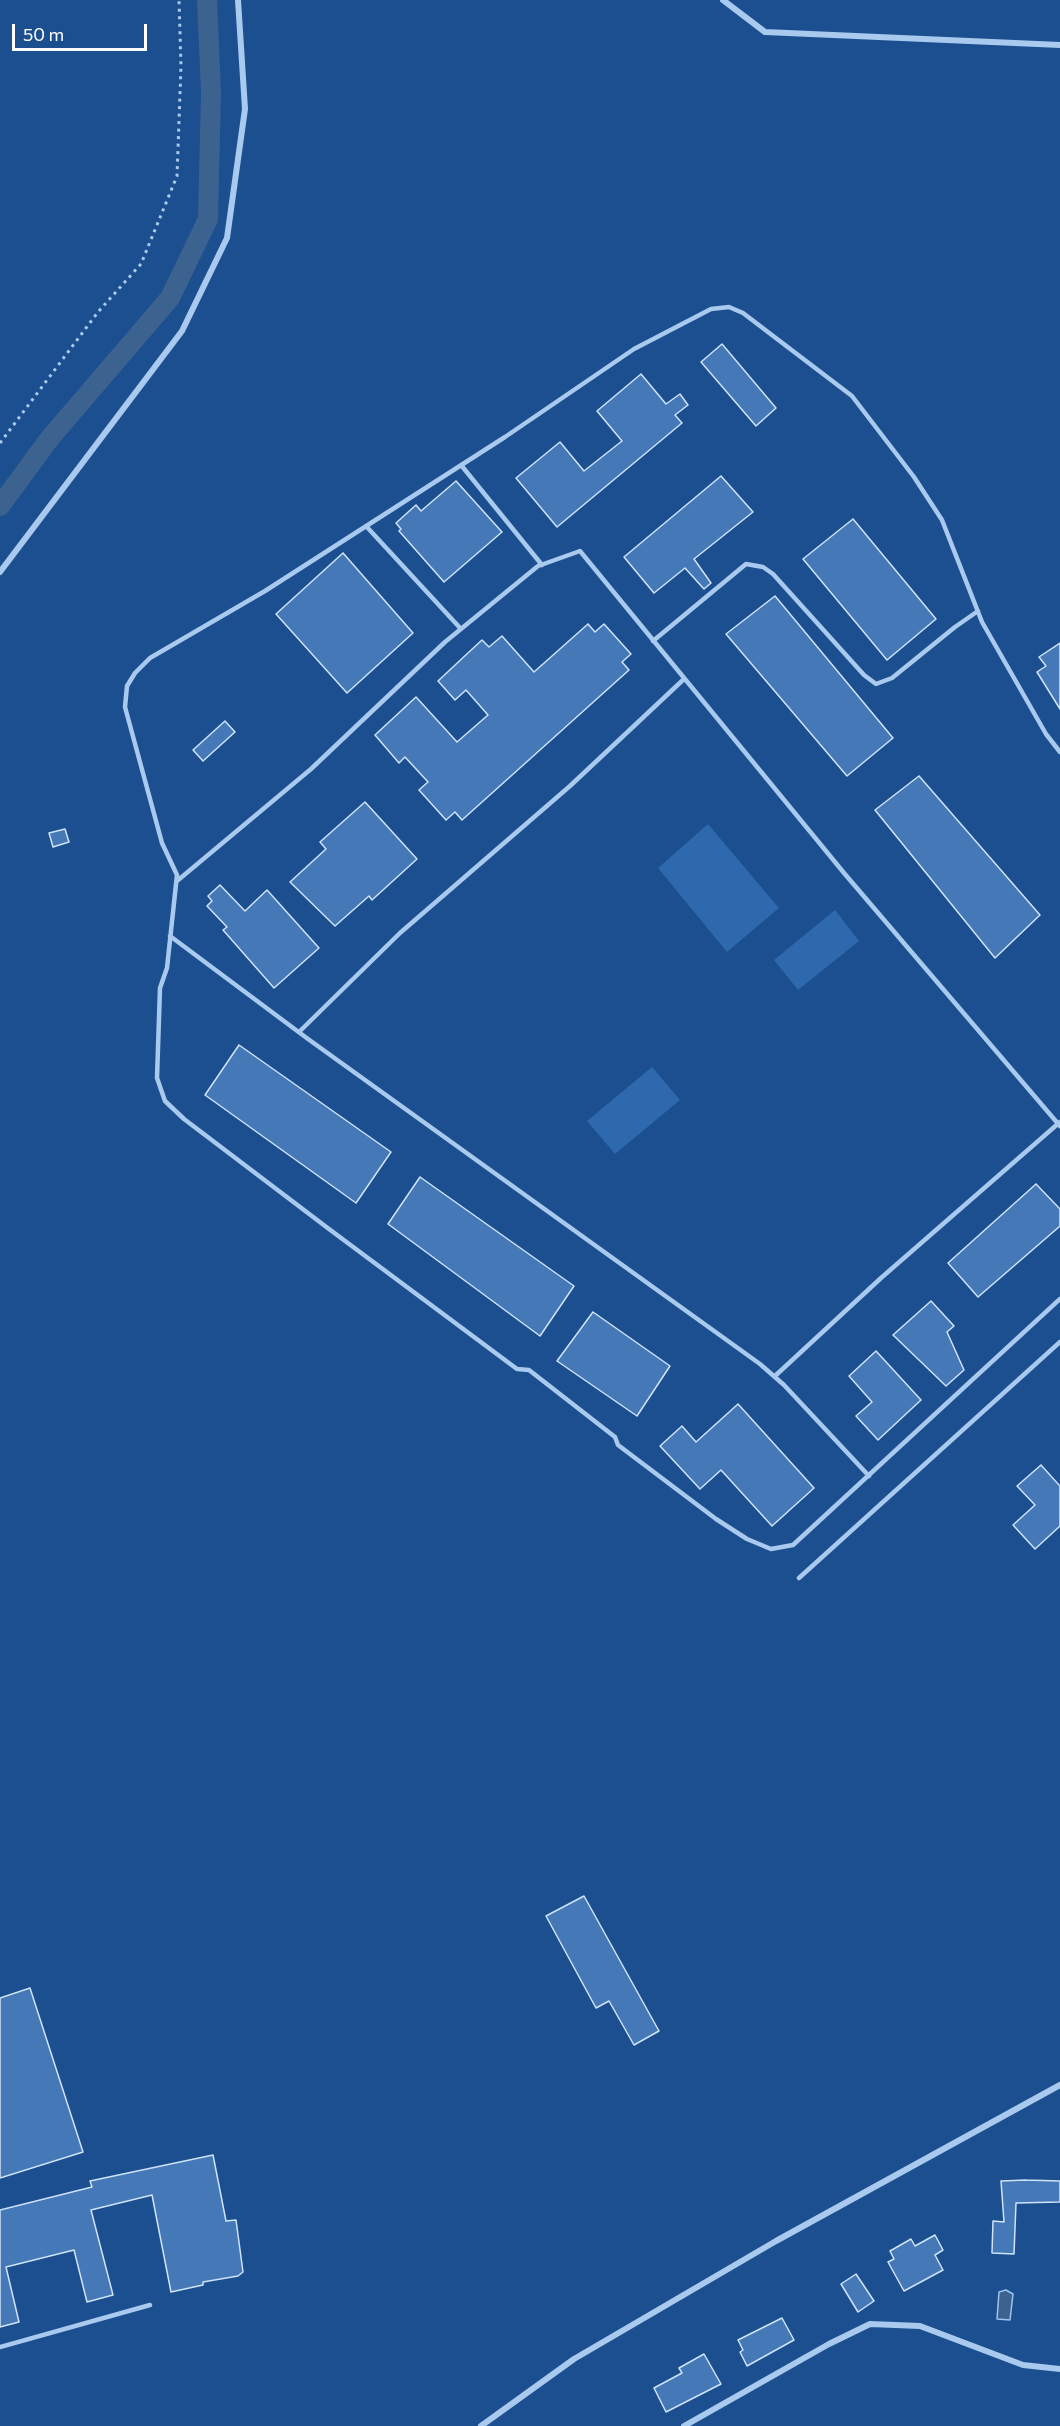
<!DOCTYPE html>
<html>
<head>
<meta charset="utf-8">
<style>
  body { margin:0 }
  #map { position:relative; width:1060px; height:2426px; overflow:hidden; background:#1b4f8f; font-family:Commissioner,sans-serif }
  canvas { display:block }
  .scale { position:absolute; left:12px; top:24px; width:135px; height:27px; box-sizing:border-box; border:3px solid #fff; border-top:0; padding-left:8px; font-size:18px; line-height:21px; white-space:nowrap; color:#fff; -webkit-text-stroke:4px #1b4f8f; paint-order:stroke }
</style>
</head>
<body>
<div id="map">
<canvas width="1060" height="2426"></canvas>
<div class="scale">50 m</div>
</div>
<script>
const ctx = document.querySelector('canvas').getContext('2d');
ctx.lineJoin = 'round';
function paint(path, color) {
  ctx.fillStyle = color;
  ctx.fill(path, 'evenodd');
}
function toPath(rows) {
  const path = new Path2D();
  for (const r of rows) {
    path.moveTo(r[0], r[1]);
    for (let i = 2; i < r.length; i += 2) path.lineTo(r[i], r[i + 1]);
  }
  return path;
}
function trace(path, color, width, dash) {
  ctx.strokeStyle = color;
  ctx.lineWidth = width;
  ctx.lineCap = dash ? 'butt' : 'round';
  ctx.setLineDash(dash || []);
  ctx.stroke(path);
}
paint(toPath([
  [708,824,779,908,727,952,658,868],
  [835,910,859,941,798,990,774,960],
  [652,1067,680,1100,615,1154,587,1121]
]), '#2e69ad');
const water = toPath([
  [1006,2290,1013,2294,1010,2320,997,2319,999,2292,1006,2290]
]);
paint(water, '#3c6290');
trace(water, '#9cc4f0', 1.5);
trace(toPath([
  [0,506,50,438,170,298,208,219,211,92,207,0]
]), '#3c6290', 20);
const building = toPath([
  [722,344,776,408,756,426,701,362,722,344],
  [641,374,666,404,680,394,688,405,675,415,682,423,557,527,516,478,560,442,584,471,622,441,597,411,641,374],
  [721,476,753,512,694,559,711,583,704,589,685,568,654,593,624,557,721,476],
  [456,481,502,532,444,582,399,531,401,529,396,523,416,505,421,511,456,481],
  [853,519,936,619,887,660,803,559,853,519],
  [343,553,413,633,347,693,276,614,343,553],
  [775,596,893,738,847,776,726,634,775,596],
  [588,624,595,632,604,624,631,654,622,662,629,670,462,820,455,812,446,820,419,790,428,782,405,757,399,763,375,735,416,697,457,742,488,715,466,690,455,700,438,681,469,652,482,640,489,647,502,636,534,672,588,624],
  [1060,643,1060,709,1037,672,1046,666,1039,657,1060,643],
  [225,721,235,732,203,761,193,750,225,721],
  [919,776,1040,915,995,958,875,810,919,776],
  [365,802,417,859,372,900,369,896,335,926,290,882,326,849,320,842,365,802],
  [65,829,69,842,53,847,49,833,65,829],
  [220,885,245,911,267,890,319,948,274,988,223,930,227,927,207,906,212,901,208,896,220,885],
  [239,1045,391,1152,356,1203,205,1095,239,1045],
  [420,1177,574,1286,540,1336,388,1224,420,1177],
  [1036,1184,1060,1209,1060,1226,978,1297,948,1263,1036,1184],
  [931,1301,954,1326,947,1332,964,1370,946,1386,893,1335,931,1301],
  [593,1312,670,1366,637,1416,557,1361,593,1312],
  [876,1351,921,1400,878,1440,856,1416,872,1402,849,1376,876,1351],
  [738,1404,814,1488,772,1526,721,1470,700,1489,660,1446,682,1426,696,1442,738,1404],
  [1041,1465,1060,1486,1060,1526,1035,1549,1013,1525,1035,1505,1017,1486,1041,1465],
  [584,1896,659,2031,634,2045,609,2001,596,2008,546,1916,584,1896],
  [30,1988,83,2152,0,2178,0,1998,30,1988],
  [213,2155,226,2221,236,2220,243,2272,238,2276,203,2282,203,2285,171,2292,152,2195,91,2210,113,2295,87,2302,74,2250,6,2267,19,2322,0,2327,0,2210,92,2187,90,2181,213,2155],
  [1026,2180,1060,2181,1060,2202,1016,2203,1014,2254,992,2253,993,2221,1004,2222,1001,2181,1026,2180],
  [935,2235,943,2250,935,2255,943,2270,904,2291,888,2262,894,2259,890,2251,911,2239,915,2246,935,2235],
  [856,2274,874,2301,858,2312,841,2284,856,2274],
  [782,2318,794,2340,747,2366,740,2352,743,2350,738,2340,782,2318],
  [704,2354,721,2384,666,2412,654,2388,682,2373,679,2368,704,2354]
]);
paint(building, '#4478b7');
trace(building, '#cfe3fa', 1.5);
trace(toPath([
  [0,443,98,312,141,264,177,176,181,66,179,0]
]), '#a9c9ee', 3, [3, 4.5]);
trace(toPath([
  [461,465,542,565],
  [366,526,461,629],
  [653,641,746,564,763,567,773,574,864,675,876,684,892,678,955,627,978,611],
  [1060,752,1046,734,982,622,942,520,914,477,852,396,743,313,729,307,711,309,634,349,505,437,265,591,150,658,135,673,127,686,125,707,162,843,177,875,167,968,160,988,157,1078,165,1101,184,1119,329,1229,517,1369,529,1370,615,1437,618,1445,716,1519,747,1539,771,1549,793,1545,1060,1299],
  [177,881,311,769,445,642,538,566,580,551,844,873,1060,1126],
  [170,936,308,1039,760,1364,784,1385,869,1476],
  [299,1032,400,933,570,786,684,679],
  [775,1376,881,1278,1060,1122],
  [799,1578,1060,1342],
  [0,2347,150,2305]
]), '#a9c9ee', 4.5);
trace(toPath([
  [723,0,765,32,1060,45],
  [0,572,182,331,227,238,245,109,238,0],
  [481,2426,574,2359,776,2241,1060,2085],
  [684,2426,829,2344,870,2324,920,2326,1023,2365,1060,2369]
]), '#a9c9ee', 6);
</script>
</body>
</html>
